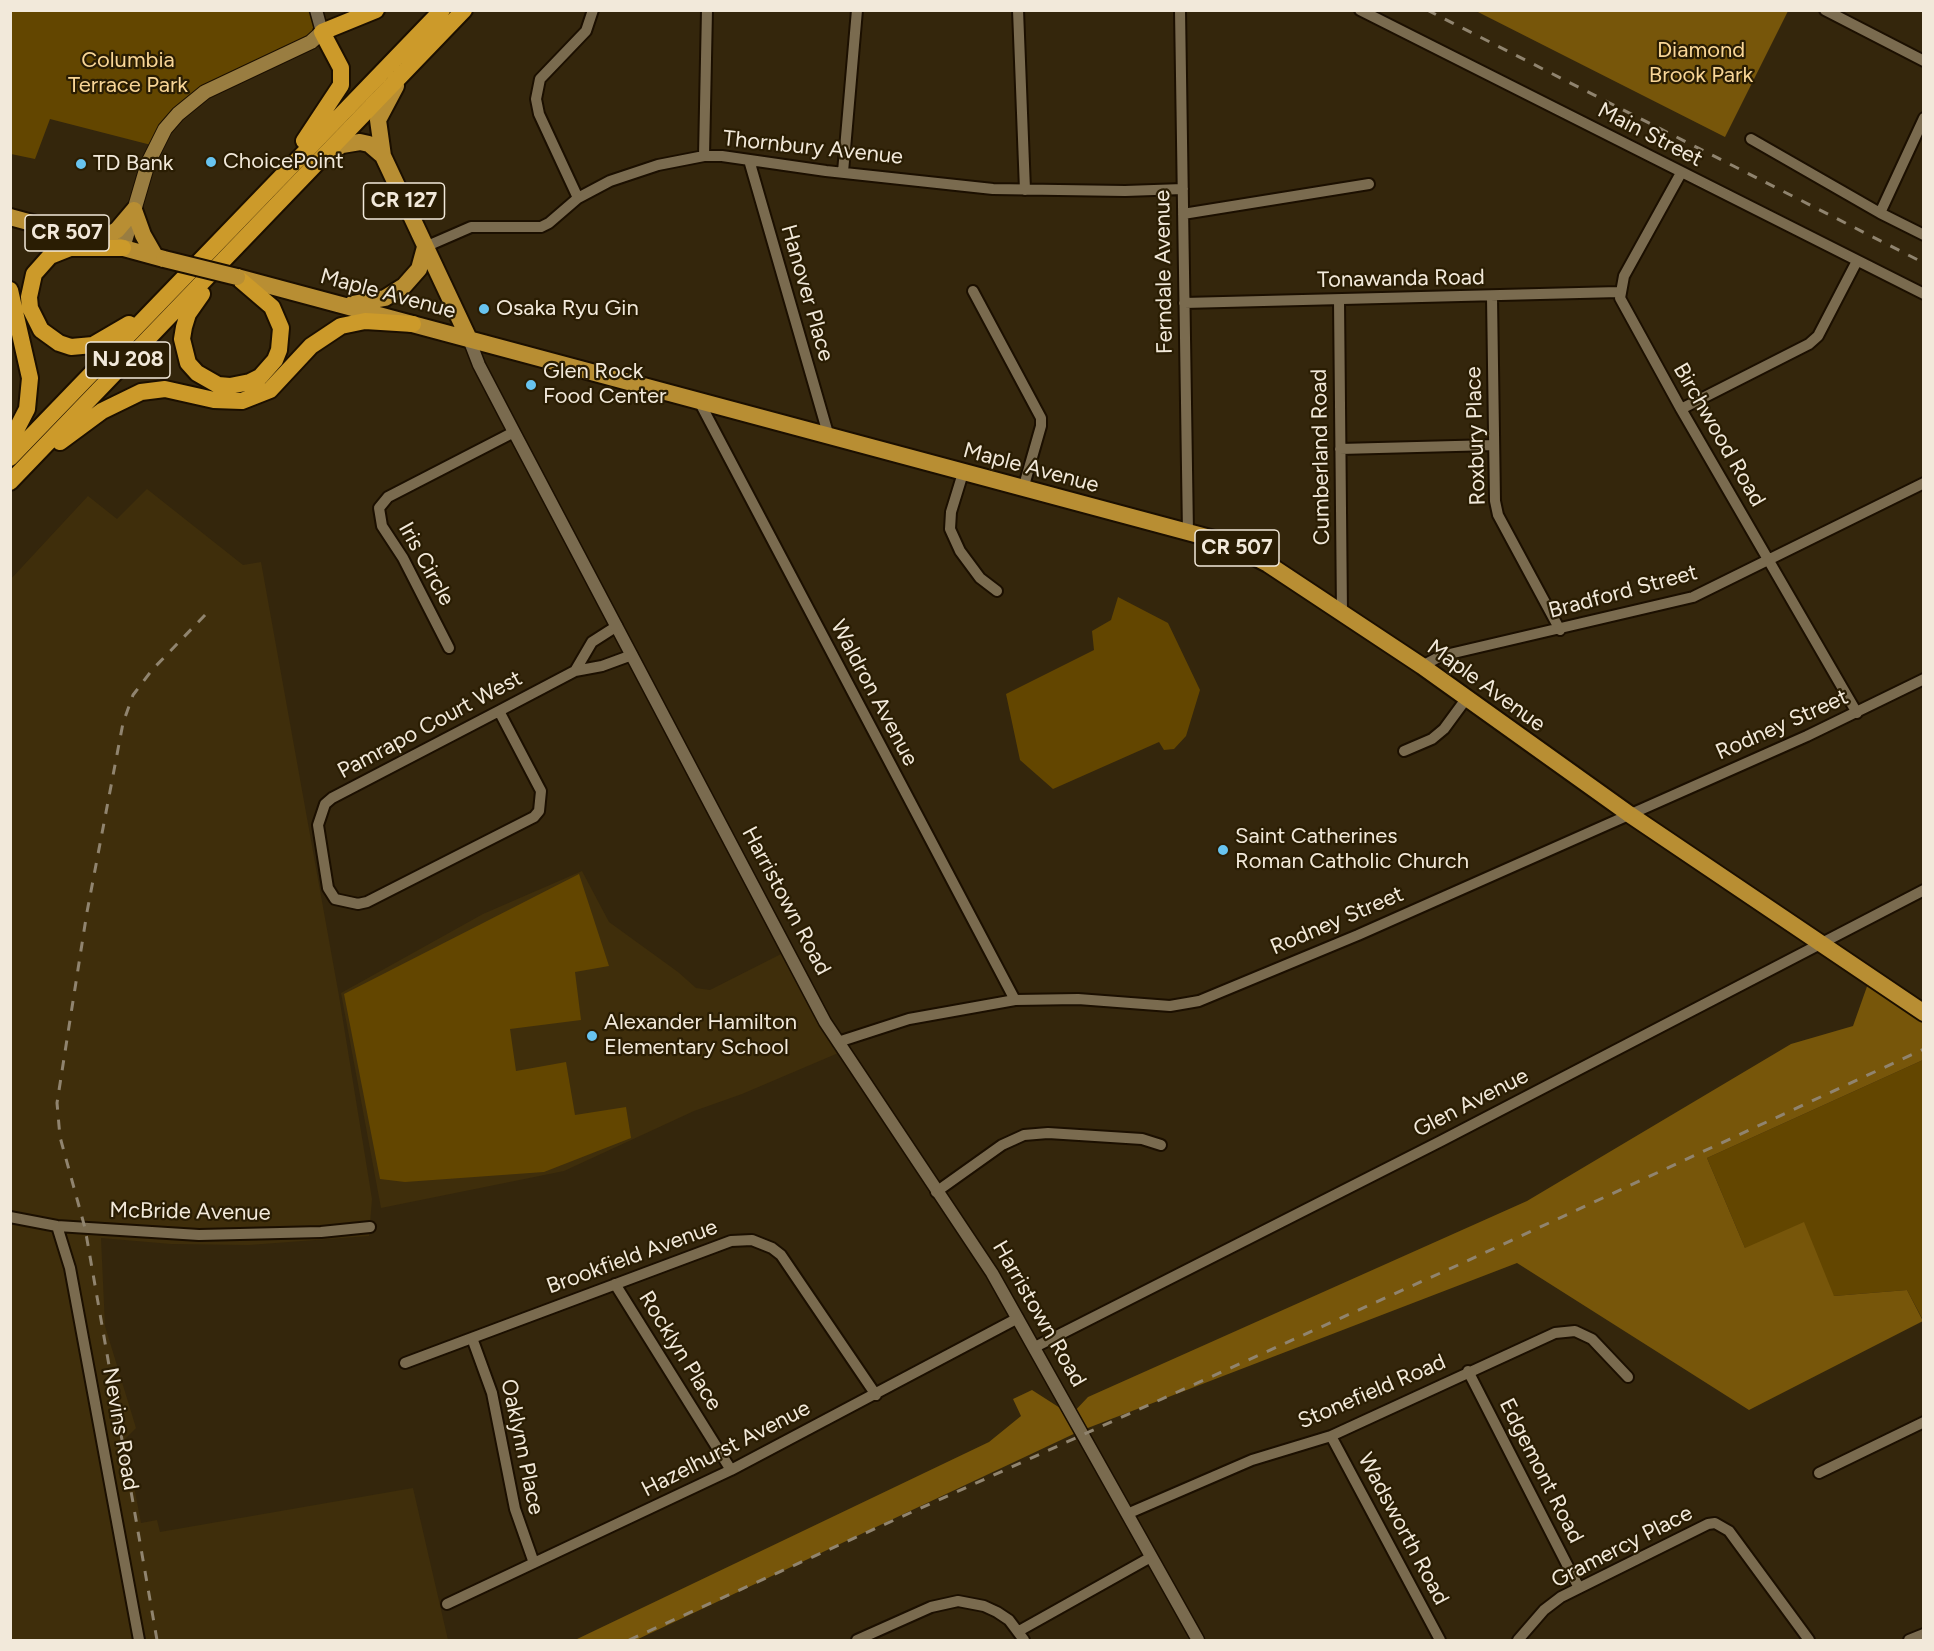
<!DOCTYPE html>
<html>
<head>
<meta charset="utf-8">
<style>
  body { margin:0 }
  #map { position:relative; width:1934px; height:1651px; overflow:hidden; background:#34260c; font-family:Figtree,sans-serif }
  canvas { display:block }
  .frame { position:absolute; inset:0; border:12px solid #f2e9da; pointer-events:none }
</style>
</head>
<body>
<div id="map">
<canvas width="1934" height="1651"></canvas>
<div class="frame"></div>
</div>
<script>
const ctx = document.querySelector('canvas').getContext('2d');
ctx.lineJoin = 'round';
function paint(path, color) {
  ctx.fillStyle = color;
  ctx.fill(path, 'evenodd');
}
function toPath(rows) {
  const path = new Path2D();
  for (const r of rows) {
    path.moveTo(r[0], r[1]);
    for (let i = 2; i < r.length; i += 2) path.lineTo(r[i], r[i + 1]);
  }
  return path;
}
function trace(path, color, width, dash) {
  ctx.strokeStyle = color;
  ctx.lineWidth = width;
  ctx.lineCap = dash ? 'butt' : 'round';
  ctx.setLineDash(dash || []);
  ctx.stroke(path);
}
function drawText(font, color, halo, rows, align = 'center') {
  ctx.font = font + ' Figtree,sans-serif';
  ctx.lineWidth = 4.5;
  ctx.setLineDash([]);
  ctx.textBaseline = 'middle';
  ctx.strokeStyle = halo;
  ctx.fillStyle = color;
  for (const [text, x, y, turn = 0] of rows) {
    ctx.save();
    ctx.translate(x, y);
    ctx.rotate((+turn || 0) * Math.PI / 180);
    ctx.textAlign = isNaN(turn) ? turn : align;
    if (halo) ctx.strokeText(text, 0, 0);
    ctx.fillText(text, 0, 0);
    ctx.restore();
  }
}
paint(toPath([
  [147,489,243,565,261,562,339,996,372,1199,369,1236,249,1245,171,1244,101,1238,105,1326,136,1428,125,1439,141,1523,157,1520,160,1532,413,1488,448,1640,11,1640,10,580,88,496,117,519],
  [582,871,609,922,678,972,696,988,710,990,787,951,843,1051,742,1094,694,1111,564,1171,381,1208,341,993,483,914]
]), '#3f2e0b');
paint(toPath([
  [11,11,316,11,322,32,205,92,155,146,50,119,35,159,11,154],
  [1118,597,1168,623,1200,690,1186,736,1174,749,1164,750,1159,742,1053,789,1020,760,1006,694,1094,650,1092,631,1111,620],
  [579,874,609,966,575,972,581,1020,510,1029,516,1071,566,1062,575,1115,626,1107,631,1138,544,1172,405,1182,380,1179,344,994],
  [1923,1060,1923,1320,1907,1290,1834,1296,1745,1248,1707,1158]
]), '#634600');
paint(toPath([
  [1476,11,1788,10,1788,11,1725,137],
  [1870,978,1923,1014,1923,1060,1707,1158,1745,1248,1804,1222,1834,1296,1907,1290,1923,1321,1749,1410,1517,1263,1080,1431,636,1640,575,1640,989,1442,1021,1416,1013,1399,1032,1390,1071,1415,1088,1397,1527,1201,1791,1044,1853,1026]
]), '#77560a');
const minor = toPath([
  [1018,10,1025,190],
  [1180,10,1188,533],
  [1360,10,1924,294],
  [1825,10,1924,61],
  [1751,139,1880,213,1924,235],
  [704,156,707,10],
  [749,160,829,437],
  [843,172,857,10],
  [1681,173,1624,276,1620,298,1681,409,1857,713],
  [578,198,539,114,536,99,540,79,586,31,593,10],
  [1880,213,1924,118],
  [1183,214,1369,184],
  [425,247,471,227,541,227,549,223,578,198,610,181,658,165,704,156,722,156,826,171,993,189,1125,191,1183,189],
  [973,291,1041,418,1041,426,1023,489],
  [1492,297,1495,501,1498,515,1560,630],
  [1339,300,1342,614],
  [1184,303,1619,292],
  [700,403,1015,1000],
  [1681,409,1809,344,1818,336,1857,261],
  [1340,449,1494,445],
  [963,473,951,512,950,529,960,551,980,578,997,591],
  [449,648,403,558,382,526,379,508,388,497,514,432],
  [1422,666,1441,656,1693,597,1924,483],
  [575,671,602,666,632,655],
  [499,711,541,791,539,811,534,817,367,902,358,904,335,899,328,888,318,825,325,804,332,798,499,711,575,671,592,642,617,626],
  [1404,751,1432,739,1444,729,1466,699],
  [838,1042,909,1019,1015,1000,1078,999,1170,1006,1199,1001,1358,935,1807,736,1924,679],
  [936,1192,1002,1145,1024,1135,1048,1133,1142,1139,1161,1145],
  [10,1217,57,1226,199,1235,321,1232,370,1227],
  [57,1226,70,1268,139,1640],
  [615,1284,731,1470],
  [472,1338,492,1393,515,1509,534,1563],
  [1035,1347,1441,1141,1924,890],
  [405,1363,731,1241,752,1240,772,1248,781,1255,876,1395],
  [1468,1371,1579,1588],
  [1331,1436,1440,1640],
  [1819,1473,1924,1422],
  [1127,1514,1252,1460,1331,1436,1555,1333,1575,1331,1592,1339,1628,1377],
  [447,1604,731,1470,1018,1318],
  [1019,1631,1151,1557],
  [857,1640,931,1607,958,1601,984,1606,997,1612,1009,1620,1024,1640],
  [1518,1640,1544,1610,1561,1597,1708,1524,1715,1523,1729,1531,1809,1640],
  [1909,1640,1924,1634]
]);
const tertiary = toPath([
  [316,10,322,32],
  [469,339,479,365,514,432,825,1022,992,1273,1198,1640]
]);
const secondary = toPath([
  [123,248,148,163,165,129,178,114,205,92,311,42,322,32]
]);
const primary = toPath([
  [396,86,378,120,383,156,469,339],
  [328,153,342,145,360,142,369,144,383,156],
  [134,210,143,235,155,256],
  [10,217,164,259],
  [98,241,117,230,134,210],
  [237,277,1225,542,1268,564,1422,666,1629,814,1924,1013],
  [352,304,385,298,404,286,419,269,425,247]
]);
const trunk = toPath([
  [304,141,341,85,341,68,322,32,376,10],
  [123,248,70,248,50,256,34,274,29,297,30,308,41,330,59,343,71,347,93,345,129,324],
  [10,290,30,378,27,409,10,442],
  [202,294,188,314,184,327,182,339,188,363,197,373,218,385,230,386,250,382,260,377,275,360,279,350,281,328,272,307,237,277],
  [60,442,102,411,141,392,165,389,214,400,242,401,270,390,311,346,341,326,365,321,413,324],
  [10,458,442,10],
  [10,482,464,10]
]);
trace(minor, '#1b0f00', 14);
trace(tertiary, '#1b0f00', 15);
trace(secondary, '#1b0f00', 16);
trace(primary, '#1b0f00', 20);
trace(trunk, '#1b0f00', 20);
trace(minor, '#7a6b4f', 10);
trace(tertiary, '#7a6b4f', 12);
trace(secondary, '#997d41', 14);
trace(primary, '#b88e33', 16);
trace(trunk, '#cc9a2a', 16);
trace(toPath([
  [1427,10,1924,263],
  [157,1640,85,1228,60,1137,57,1103,87,912,123,723,133,695,152,670,206,614],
  [629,1640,1467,1261,1924,1049]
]), '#90846f', 3, [10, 10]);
const primaryBridge = toPath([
  [164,259,237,277]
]);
trace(primaryBridge, '#1b0f00', 20, []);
trace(primaryBridge, '#b88e33', 16);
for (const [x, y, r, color] of [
  [211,162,6,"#68c4f0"],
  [81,164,6,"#68c4f0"],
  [484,309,6,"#68c4f0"],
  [531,385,6,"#68c4f0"],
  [1223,850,6,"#68c4f0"],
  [592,1036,6,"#68c4f0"]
]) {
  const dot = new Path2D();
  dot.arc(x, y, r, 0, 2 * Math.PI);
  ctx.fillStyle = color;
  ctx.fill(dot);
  trace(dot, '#2a1d03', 2);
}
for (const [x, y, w] of [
  [404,201,81],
  [67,233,84],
  [128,360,84],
  [1237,548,84]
]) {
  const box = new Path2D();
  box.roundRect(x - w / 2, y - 18, w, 36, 4.5);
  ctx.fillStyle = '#2a1d03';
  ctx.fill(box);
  trace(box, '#f2e9da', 1.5);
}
drawText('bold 21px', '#f2e9da', null, [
  ["CR 127",404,201],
  ["CR 507",67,233],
  ["NJ 208",128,360],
  ["CR 507",1237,548]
]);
drawText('22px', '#f9d697', '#2a1d03', [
  ["Diamond",1701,51],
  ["Brook Park",1701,76],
  ["Columbia",128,61],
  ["Terrace Park",128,86]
]);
drawText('22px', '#f2e9da', '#2a1d03', [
  ["Main Street",1650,135,27],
  ["Thornbury Avenue",813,148,6],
  ["Ferndale Avenue",1164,272,-91],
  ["Tonawanda Road",1401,279,-1],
  ["Hanover Place",807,293,74],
  ["Maple Avenue",388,294,15],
  ["Birchwood Road",1719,435,60],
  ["Roxbury Place",1476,436,-92],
  ["Cumberland Road",1321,457,-91],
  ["Maple Avenue",1031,468,15],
  ["Iris Circle",426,564,61],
  ["Bradford Street",1623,592,-15],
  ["Maple Avenue",1486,686,36],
  ["Waldron Avenue",874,693,62],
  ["Pamrapo Court West",430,725,-28],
  ["Rodney Street",1782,725,-24],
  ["Harristown Road",786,901,62],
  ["Rodney Street",1337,921,-23],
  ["Glen Avenue",1471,1103,-27],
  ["McBride Avenue",190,1212,1],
  ["Brookfield Avenue",632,1257,-20],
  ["Harristown Road",1039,1314,60],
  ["Rocklyn Place",680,1351,58],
  ["Stonefield Road",1372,1392,-23],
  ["Nevins Road",120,1429,80],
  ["Oaklynn Place",522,1447,78],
  ["Hazelhurst Avenue",726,1449,-27],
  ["Edgemont Road",1541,1471,63],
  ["Wadsworth Road",1403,1529,62],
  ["Gramercy Place",1622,1547,-27]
]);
drawText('22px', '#f2e9da', '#2a1d03', [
  ["ChoicePoint",223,162],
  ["TD Bank",93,164],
  ["Osaka Ryu Gin",496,309],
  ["Glen Rock",543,372],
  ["Food Center",543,397],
  ["Saint Catherines",1235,837],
  ["Roman Catholic Church",1235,862],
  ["Alexander Hamilton",604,1023],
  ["Elementary School",604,1048]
], 'left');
</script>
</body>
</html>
